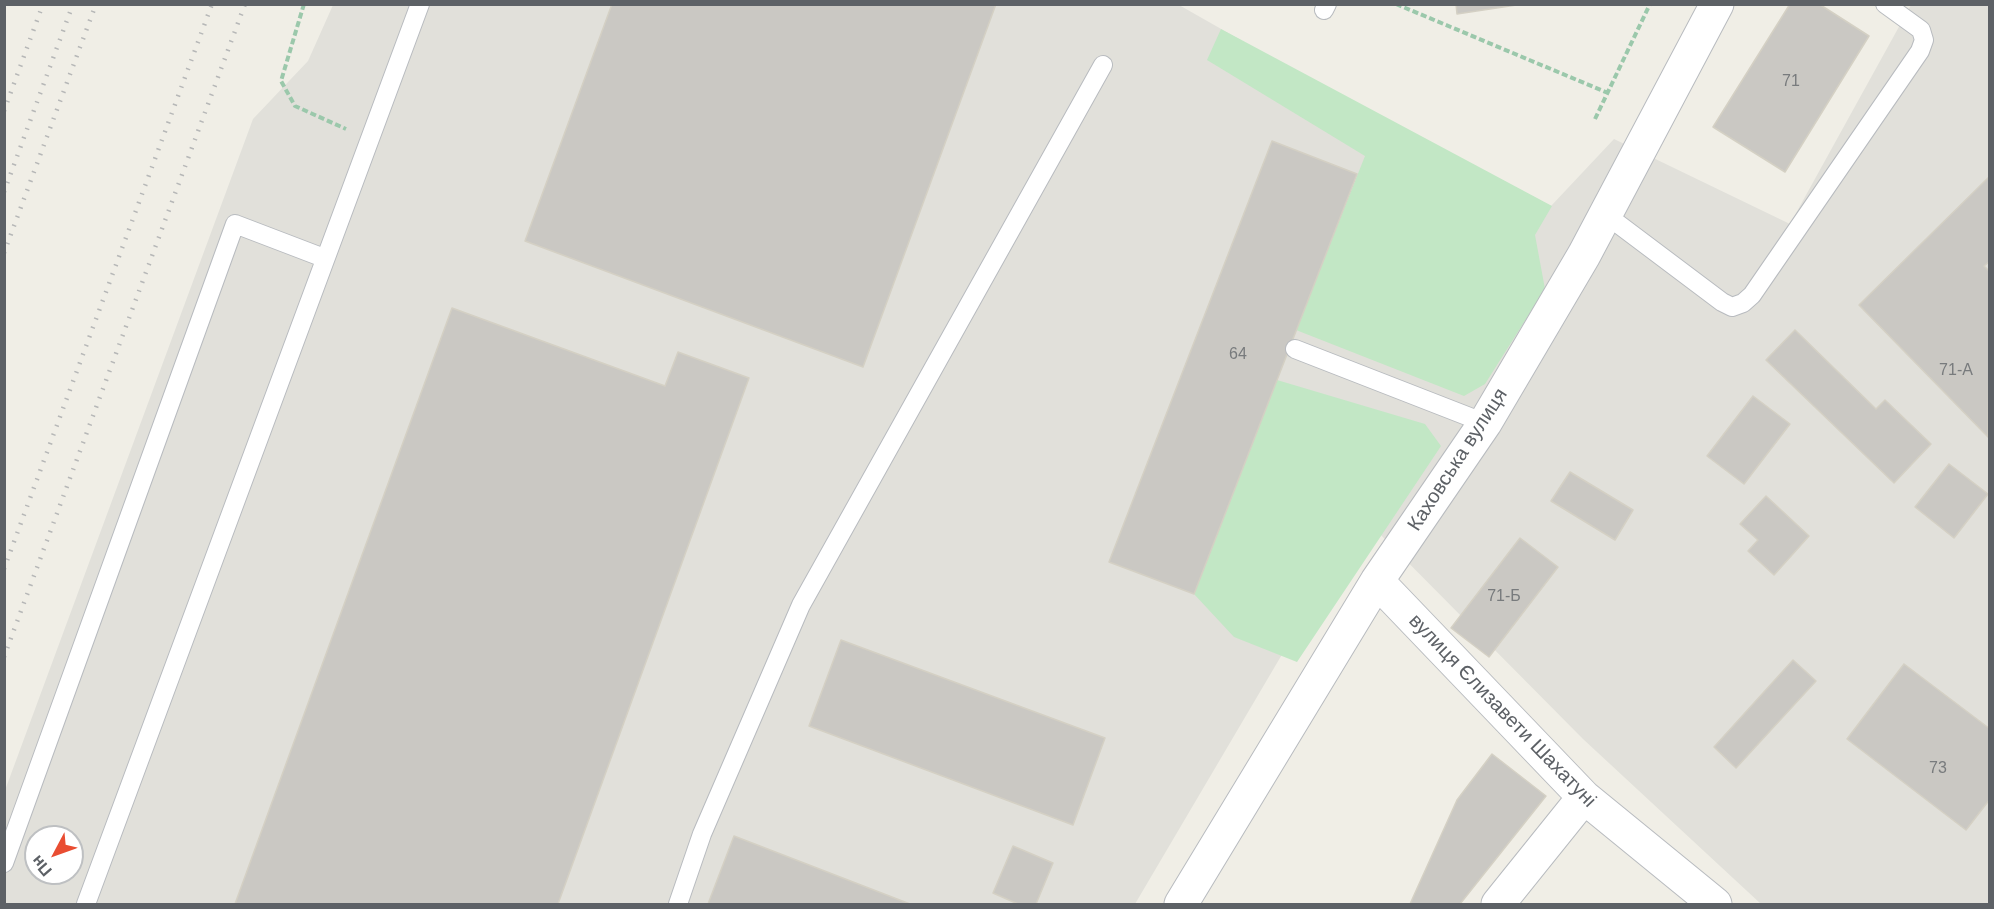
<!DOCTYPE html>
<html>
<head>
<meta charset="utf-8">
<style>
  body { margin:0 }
  #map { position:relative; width:1994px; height:909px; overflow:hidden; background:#f0eee6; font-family:Helvetica,sans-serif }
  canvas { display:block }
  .frame { position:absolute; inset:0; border:6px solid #5d6166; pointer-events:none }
  .north { position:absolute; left:24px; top:825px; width:60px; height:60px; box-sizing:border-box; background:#fff; border:2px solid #bec0c2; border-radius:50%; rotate:229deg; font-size:16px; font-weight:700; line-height:24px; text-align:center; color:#5d6166 }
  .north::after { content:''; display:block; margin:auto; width:21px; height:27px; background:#e94d32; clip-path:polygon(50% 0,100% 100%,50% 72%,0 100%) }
</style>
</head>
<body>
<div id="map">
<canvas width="1994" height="909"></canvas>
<div class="frame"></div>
<div class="north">Пн</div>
</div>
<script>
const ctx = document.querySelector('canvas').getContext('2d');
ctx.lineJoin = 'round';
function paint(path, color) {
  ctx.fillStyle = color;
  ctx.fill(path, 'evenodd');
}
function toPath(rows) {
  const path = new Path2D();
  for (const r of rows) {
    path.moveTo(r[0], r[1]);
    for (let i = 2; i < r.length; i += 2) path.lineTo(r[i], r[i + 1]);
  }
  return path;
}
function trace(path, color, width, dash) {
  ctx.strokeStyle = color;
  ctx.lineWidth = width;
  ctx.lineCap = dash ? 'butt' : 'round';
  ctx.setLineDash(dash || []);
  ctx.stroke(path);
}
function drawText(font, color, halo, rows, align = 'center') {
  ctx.font = font + ' Helvetica,sans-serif';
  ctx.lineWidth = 4.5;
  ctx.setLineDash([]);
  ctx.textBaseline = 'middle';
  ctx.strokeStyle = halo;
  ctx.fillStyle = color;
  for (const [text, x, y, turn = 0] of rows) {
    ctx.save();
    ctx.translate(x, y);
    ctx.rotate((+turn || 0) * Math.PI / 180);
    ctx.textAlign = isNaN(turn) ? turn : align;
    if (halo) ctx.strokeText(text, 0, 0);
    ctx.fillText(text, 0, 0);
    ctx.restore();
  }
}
paint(toPath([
  [333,5,1179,5,1281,63,1551,206,1614,139,1790,224,1911,5,1989,5,1989,904,1761,904,1583,739,1363,517,1135,904,5,904,4,793,253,119,308,61],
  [36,837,72,837,72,873,36,873]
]), '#e1e0da');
paint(toPath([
  [1221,29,1552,206,1535,235,1545,289,1485,384,1464,396,1296,330,1365,156,1207,60],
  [1277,380,1425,424,1441,446,1297,662,1234,637,1194,594]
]), '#c2e7c5');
const building = toPath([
  [612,4,996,4,863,367,525,241,612,4],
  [1456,4,1523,4,1457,14,1456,4],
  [1790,4,1819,4,1869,36,1785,172,1713,127,1790,4],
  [1272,141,1357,174,1194,594,1109,562,1272,141],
  [1989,177,1990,261,1984,266,1990,272,1988,437,1859,305,1989,177],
  [452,308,665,386,678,352,749,378,558,904,235,904,452,308],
  [1795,330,1876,409,1885,400,1931,444,1894,483,1766,360,1795,330],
  [1753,396,1790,424,1744,484,1707,456,1753,396],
  [1949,464,1988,494,1954,538,1915,507,1949,464],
  [1570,472,1633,510,1615,540,1551,501,1570,472],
  [1766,496,1809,536,1774,575,1748,551,1758,540,1740,524,1766,496],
  [1520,538,1558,567,1489,657,1451,628,1520,538],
  [841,640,1105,738,1073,825,809,726,841,640],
  [1793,660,1816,681,1736,768,1714,747,1793,660],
  [1904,664,1990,729,1990,799,1966,830,1847,739,1904,664],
  [1492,754,1546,796,1460,904,1410,904,1457,800,1492,754],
  [734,836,910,904,708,904,734,836],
  [1013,846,1053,863,1036,904,1018,904,993,893,1013,846]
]);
paint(building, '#cac8c3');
trace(building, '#d4d0c4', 1.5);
const service = toPath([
  [1324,10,1327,4],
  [1605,214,1722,302,1732,307,1743,303,1752,295,1920,51,1924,40,1921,30,1885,4],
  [1295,349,1485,423],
  [4,863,235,224,324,258],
  [86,904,420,4],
  [678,904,702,834,801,605,1103,65]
]);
const minor = toPath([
  [1377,581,1584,797,1715,904],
  [1181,904,1377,581,1485,423,1584,255,1717,4],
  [1498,904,1584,797]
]);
trace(service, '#b8bbbf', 20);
trace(minor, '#b8bbbf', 35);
trace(toPath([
  [304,4,281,81,295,106,346,129],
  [1396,4,1608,93],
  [1595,119,1650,4]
]), '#9bc8ab', 4, [6, 3]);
trace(service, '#fff', 18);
trace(minor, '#fff', 33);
trace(toPath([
  [4,111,43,4],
  [4,192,73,4],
  [4,253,96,4],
  [4,569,212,4],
  [4,657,245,4]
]), '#b6b7b7', 4.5, [1.5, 8]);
drawText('16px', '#787b7d', null, [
  ["71",1791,82],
  ["64",1238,355],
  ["71-А",1956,371],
  ["71-Б",1504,597],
  ["73",1938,769]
]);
drawText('20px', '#5d6166', '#fff', [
  ["Каховська вулиця",1458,460,-57],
  ["вулиця Єлизавети Шахатуні",1502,711,46]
]);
</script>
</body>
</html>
